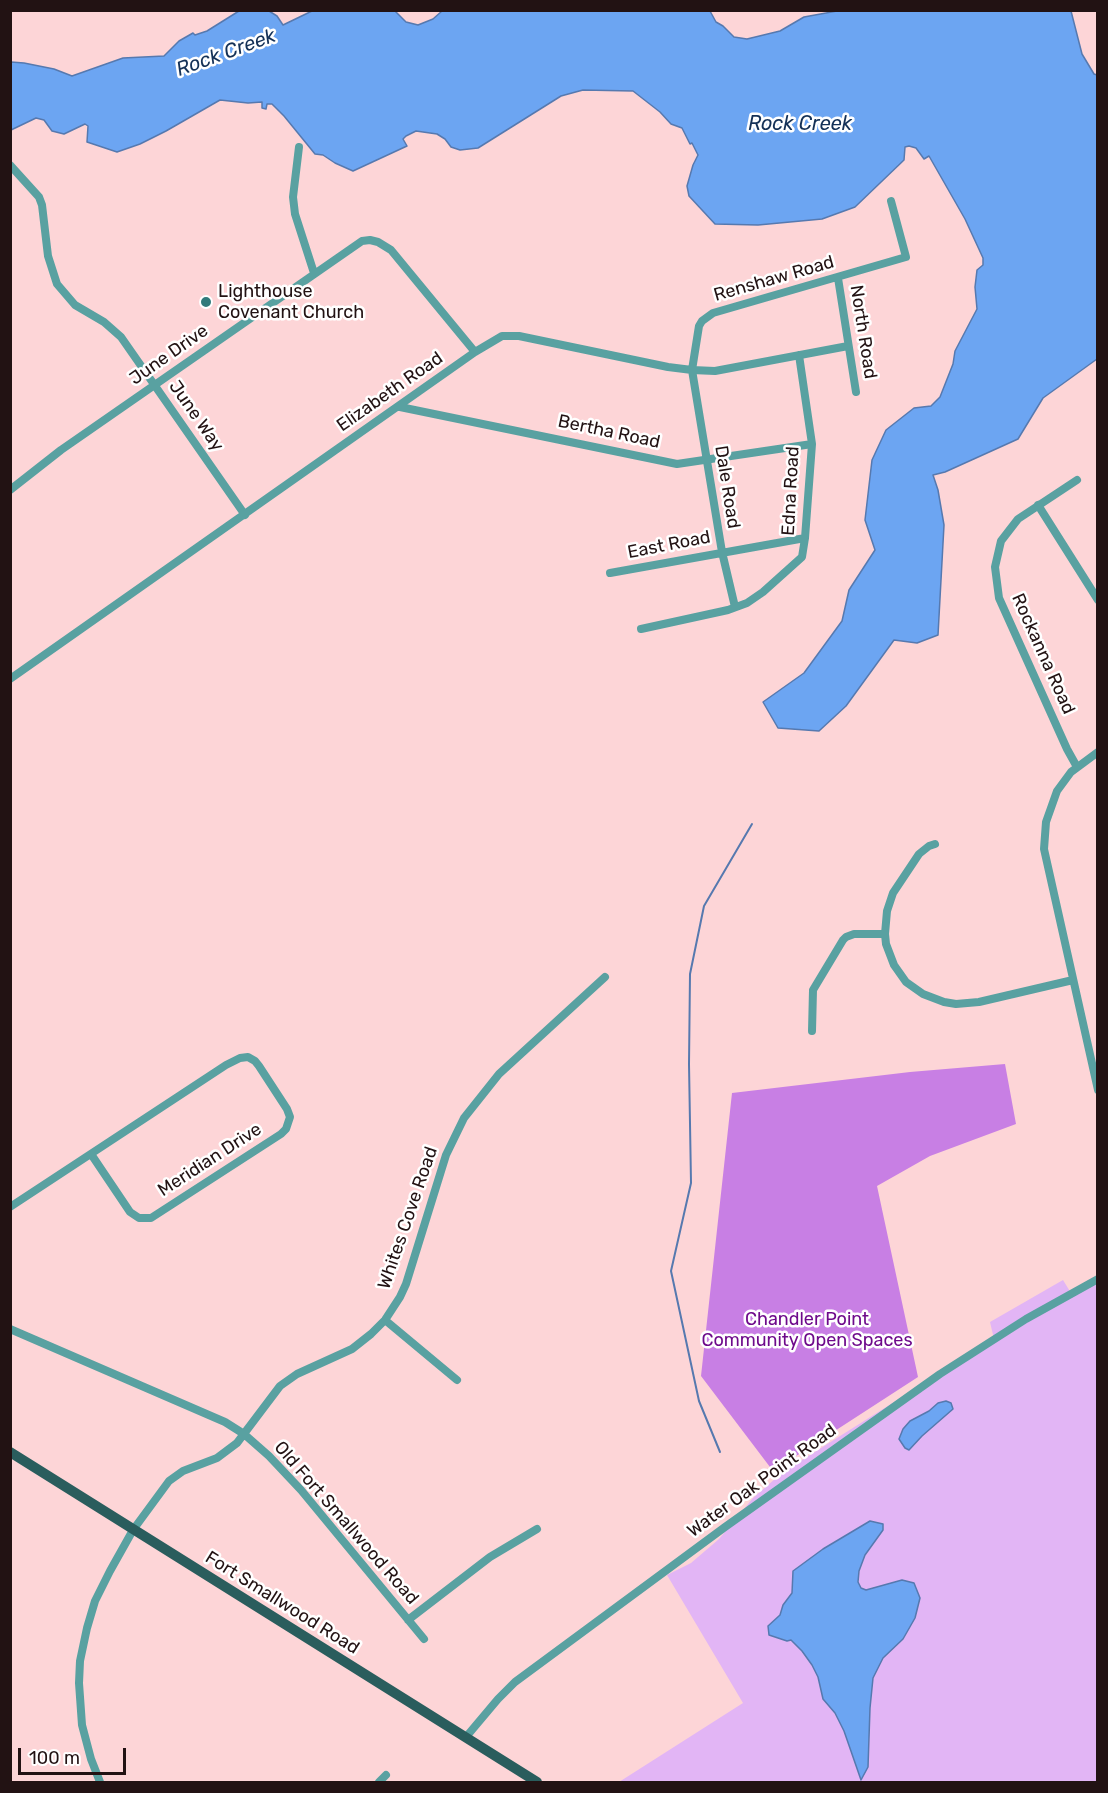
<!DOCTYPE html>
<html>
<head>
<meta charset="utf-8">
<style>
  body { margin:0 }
  #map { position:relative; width:1108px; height:1793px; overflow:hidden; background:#fdd5d7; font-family:Rubik,sans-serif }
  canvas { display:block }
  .frame { position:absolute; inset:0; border:12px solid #221213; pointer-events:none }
  .scale { position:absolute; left:18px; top:1748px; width:108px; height:27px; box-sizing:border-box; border:3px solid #221213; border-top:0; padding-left:8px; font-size:18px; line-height:21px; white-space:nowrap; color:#221213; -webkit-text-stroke:4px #fff; paint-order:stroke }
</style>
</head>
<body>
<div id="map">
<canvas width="1108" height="1793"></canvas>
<div class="frame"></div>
<div class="scale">100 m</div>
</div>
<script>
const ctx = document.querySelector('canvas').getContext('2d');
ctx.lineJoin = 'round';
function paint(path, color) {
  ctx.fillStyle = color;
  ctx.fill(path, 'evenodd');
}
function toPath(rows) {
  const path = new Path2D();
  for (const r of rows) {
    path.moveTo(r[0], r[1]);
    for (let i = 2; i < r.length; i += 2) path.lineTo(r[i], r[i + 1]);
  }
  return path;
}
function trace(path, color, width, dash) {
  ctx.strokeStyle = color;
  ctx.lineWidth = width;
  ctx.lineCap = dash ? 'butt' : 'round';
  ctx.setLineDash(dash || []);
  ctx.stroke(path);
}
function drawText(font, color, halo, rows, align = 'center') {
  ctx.font = font + ' Rubik,sans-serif';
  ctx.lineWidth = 5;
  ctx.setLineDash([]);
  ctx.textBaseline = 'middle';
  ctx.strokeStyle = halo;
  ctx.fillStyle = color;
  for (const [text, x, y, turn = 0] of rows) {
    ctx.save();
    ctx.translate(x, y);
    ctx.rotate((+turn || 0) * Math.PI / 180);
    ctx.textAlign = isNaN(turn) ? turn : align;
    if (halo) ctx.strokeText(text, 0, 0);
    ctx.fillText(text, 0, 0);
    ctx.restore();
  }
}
paint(toPath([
  [1097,1279,1097,1782,619,1782,743,1703,667,1575,691,1563,719,1539,753,1498,783,1472,994,1339,990,1322,1063,1280,1071,1293]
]), '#e2b5f5');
paint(toPath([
  [1005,1064,1016,1124,930,1156,877,1186,918,1377,773,1471,701,1376,732,1093,910,1072]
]), '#c87fe4');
const water = toPath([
  [239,11,269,11,277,16,283,25,312,11,395,11,406,22,418,25,433,19,442,11,710,11,716,22,723,26,734,37,747,39,780,31,804,17,837,11,1071,11,1082,54,1094,74,1097,75,1097,359,1043,398,1018,439,945,472,933,475,938,490,944,525,938,635,917,643,894,640,846,706,819,731,778,728,763,702,804,673,842,621,849,590,875,550,865,520,872,460,886,430,914,408,931,406,940,397,953,364,955,351,977,309,975,287,977,270,983,265,983,258,965,219,929,156,924,159,916,148,909,146,905,147,904,160,855,207,822,219,758,225,715,224,689,196,687,186,693,165,698,155,692,143,690,144,682,128,671,124,660,112,633,91,583,90,561,96,478,148,460,150,451,147,445,139,437,134,416,131,406,136,403,139,407,146,353,171,335,163,323,155,315,154,284,116,272,104,267,104,266,109,262,108,262,102,248,103,220,100,166,131,140,144,117,152,87,142,88,126,85,124,64,134,52,131,44,120,36,118,11,130,11,62,24,63,54,69,72,76,123,58,164,56,179,41,193,33,195,35,207,31,239,11],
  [946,1401,951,1403,953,1409,922,1436,909,1450,905,1448,899,1439,903,1429,910,1421,929,1411,938,1403,946,1401],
  [870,1521,883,1524,883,1530,865,1555,859,1571,858,1582,861,1588,866,1590,902,1580,914,1583,920,1598,915,1618,903,1639,883,1658,873,1678,870,1708,868,1767,861,1780,844,1731,835,1713,823,1699,818,1677,812,1665,802,1651,791,1640,787,1641,769,1635,768,1626,780,1615,783,1605,792,1593,793,1571,823,1549,870,1521]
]);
paint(water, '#6ca5f2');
trace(water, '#5679af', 1.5);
trace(toPath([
  [720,1452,699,1401,671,1271,691,1183,689,1064,690,974,704,906,752,824]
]), '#5679af', 2);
trace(toPath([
  [299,147,293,197,295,214,314,273],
  [10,165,39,197,42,205,48,256,57,284,75,305,104,322,121,337,245,515],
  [838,278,856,392],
  [400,407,677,464,812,444],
  [1077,480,1018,519,1001,541,995,567,999,598,1067,749,1077,767],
  [10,490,61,450,362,241,370,240,378,242,391,250,475,352],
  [1038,505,1098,600],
  [610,573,805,538],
  [735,607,722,552,692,370,699,326,702,321,713,313,906,257,891,201],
  [641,629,728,610,747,603,763,592,802,557,805,538,812,444,799,355],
  [10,679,475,352,502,336,519,336,668,367,692,370,715,371,848,346],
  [1098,752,1071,772,1057,791,1046,822,1044,849,1098,1090],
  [935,844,929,846,919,854,893,893,887,911,885,934,886,944,894,965,906,982,923,994,944,1002,956,1004,979,1002,1073,980],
  [812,1031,813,990,843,940,846,937,854,934,885,934],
  [10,1207,226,1065,240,1058,248,1057,255,1061,259,1066,287,1109,290,1117,286,1129,281,1134,151,1218,139,1218,130,1212,91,1154],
  [385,1320,457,1380],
  [10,1329,225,1422,244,1434,269,1456,301,1490,424,1639],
  [408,1620,490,1557,537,1529],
  [466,1737,498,1699,515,1682,725,1527,940,1374,1026,1319,1098,1279],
  [100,1782,91,1759,82,1725,79,1683,80,1661,87,1628,95,1601,110,1571,133,1530,169,1481,183,1471,217,1458,237,1443,280,1386,297,1374,352,1349,371,1334,385,1320,400,1297,406,1284,446,1155,464,1118,499,1074,605,977],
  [379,1782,386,1775]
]), '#59a1a1', 8);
trace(toPath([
  [10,1452,537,1782]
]), '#2a5d5d', 10);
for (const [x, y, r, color] of [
  [206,302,6,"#317a7b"]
]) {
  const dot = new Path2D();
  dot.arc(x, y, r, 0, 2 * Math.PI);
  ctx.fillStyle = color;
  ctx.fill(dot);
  trace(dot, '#fff', 2);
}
drawText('18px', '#221213', '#fff', [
  ["Renshaw Road",774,279,-16],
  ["North Road",863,332,81],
  ["June Drive",169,355,-35],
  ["Elizabeth Road",390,392,-35],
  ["June Way",196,416,55],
  ["Bertha Road",609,432,12],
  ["Dale Road",727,487,81],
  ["Edna Road",791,491,-87],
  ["East Road",669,545,-11],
  ["Rockanna Road",1043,654,66],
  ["Meridian Drive",210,1160,-33],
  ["Whites Cove Road",408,1218,-71],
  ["Water Oak Point Road",762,1481,-36],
  ["Old Fort Smallwood Road",346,1523,49],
  ["Fort Smallwood Road",282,1603,32]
]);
drawText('18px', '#221213', '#fff', [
  ["Lighthouse",218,292],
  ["Covenant Church",218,313]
], 'left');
drawText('18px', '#6e0a8b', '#fff', [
  ["Chandler Point",807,1320],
  ["Community Open Spaces",807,1341]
]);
drawText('italic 20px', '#143157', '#fff', [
  ["Rock Creek",226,53,-20],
  ["Rock Creek",800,124]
]);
</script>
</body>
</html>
